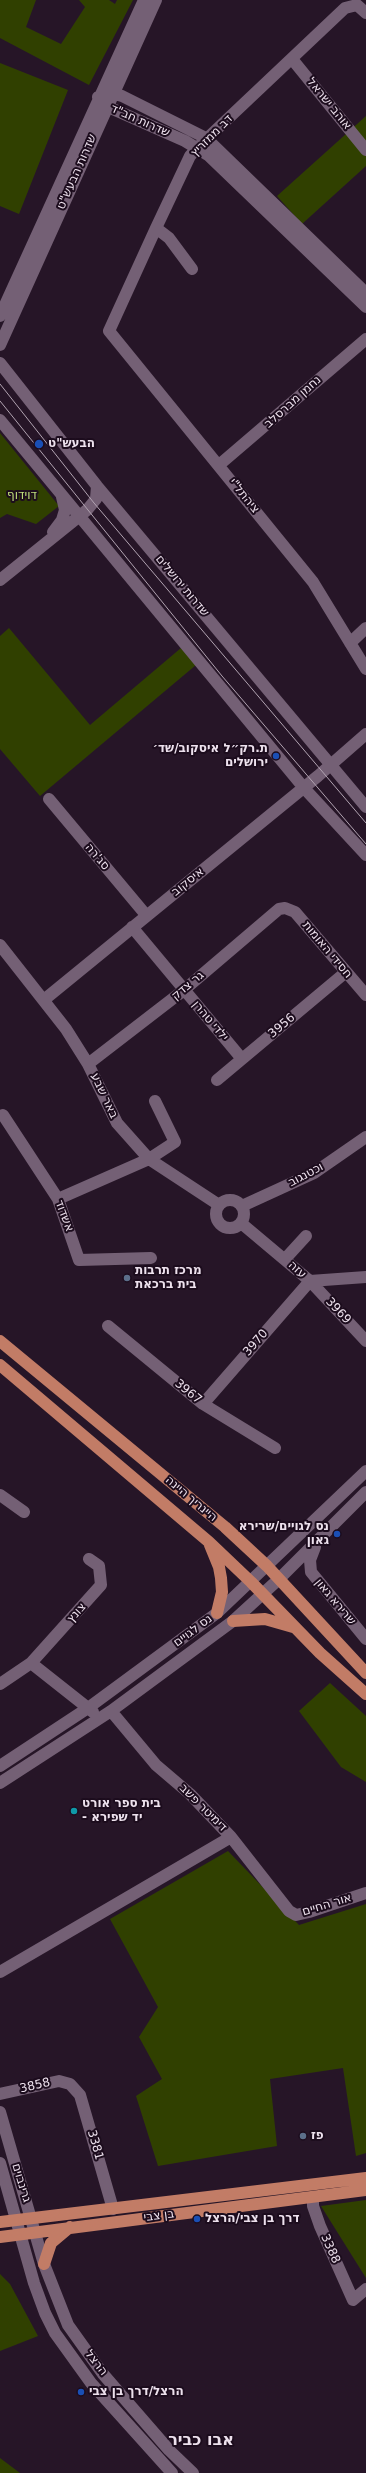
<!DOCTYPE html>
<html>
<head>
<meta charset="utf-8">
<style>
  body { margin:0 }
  canvas { display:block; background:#261527 }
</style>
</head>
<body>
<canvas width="366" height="2473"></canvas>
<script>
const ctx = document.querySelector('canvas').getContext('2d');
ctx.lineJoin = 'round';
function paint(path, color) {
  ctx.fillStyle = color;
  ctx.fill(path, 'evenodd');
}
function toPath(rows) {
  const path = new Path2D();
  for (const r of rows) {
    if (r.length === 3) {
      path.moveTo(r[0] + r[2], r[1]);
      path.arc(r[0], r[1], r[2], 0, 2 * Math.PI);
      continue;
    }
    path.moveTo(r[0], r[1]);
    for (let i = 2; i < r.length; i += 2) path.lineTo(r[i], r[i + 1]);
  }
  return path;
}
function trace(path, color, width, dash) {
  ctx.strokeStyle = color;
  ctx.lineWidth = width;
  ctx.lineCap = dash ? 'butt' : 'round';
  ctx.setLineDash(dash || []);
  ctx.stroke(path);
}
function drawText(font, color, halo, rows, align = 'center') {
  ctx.font = font + ' "DejaVu Sans","Noto Sans Hebrew",sans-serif';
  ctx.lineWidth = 4;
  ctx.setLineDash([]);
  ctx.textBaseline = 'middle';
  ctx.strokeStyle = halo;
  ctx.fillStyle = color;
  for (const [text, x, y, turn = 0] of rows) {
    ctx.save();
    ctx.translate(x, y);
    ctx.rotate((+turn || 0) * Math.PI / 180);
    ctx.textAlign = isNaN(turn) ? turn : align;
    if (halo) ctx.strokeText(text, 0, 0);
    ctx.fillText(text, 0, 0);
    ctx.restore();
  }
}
paint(toPath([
  [0,0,36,0,26,27,61,44,85,7,79,0,109,0,115,4,117,0,133,0,89,85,0,38],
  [0,63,68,90,19,214,0,206],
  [366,116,366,166,302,224,277,196],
  [0,433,59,506,36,524,7,514,0,518],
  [9,628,90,725,181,648,196,665,40,796,0,749,0,636],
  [330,1683,366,1716,366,1782,341,1767,299,1711],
  [228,1851,299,1925,366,1904,366,2153,356,2156,343,2068,270,2079,277,2146,158,2166,136,2096,162,2079,139,2037,158,2007,110,1919],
  [366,2200,366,2278,321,2206],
  [0,2274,10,2284,38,2336,0,2351],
  [0,2458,20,2473,0,2473]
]), '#304000');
trace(toPath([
  [366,13,357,5,345,8,198,147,190,156,156,228,109,331,313,582,366,669],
  [292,59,366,150],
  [156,228,169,238,192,269],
  [366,293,206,138,122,96,112,93,98,97,106,106,185,141,208,155,366,307],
  [0,316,144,0],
  [0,345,156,0],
  [0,363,97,486,366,807],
  [0,420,304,788,366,855],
  [219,465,366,339],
  [53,532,62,520,65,510,62,497],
  [0,580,87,510,96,499,97,486],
  [350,643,366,628],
  [49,799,146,915],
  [132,927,242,1059],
  [0,945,66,1029,88,1064,117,1123,149,1159,219,1205],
  [45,999,318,776,366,734],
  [88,1064,184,990,279,909,285,908,295,912,366,995],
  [217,1080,346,972],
  [3,1115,58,1199,79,1260,151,1258],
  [58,1199,149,1159,175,1142,155,1101],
  [230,1214,14],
  [242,1206,314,1173,366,1137],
  [241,1223,310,1281,366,1277],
  [285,1259,306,1236],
  [108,1326,203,1404,275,1448],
  [203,1404,310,1281,366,1341],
  [0,1495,24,1512],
  [315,1547,310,1560,311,1572,366,1639],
  [31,1663,101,1585,99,1566,89,1559],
  [0,1684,31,1663,93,1712],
  [111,1711,156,1765,190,1794,231,1837,289,1911,296,1915,309,1912,366,1893],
  [0,1766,88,1708,217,1613,366,1471],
  [0,1783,111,1711,233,1621,279,1579,366,1492],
  [0,1972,231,1837],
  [0,2094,59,2081,70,2084,80,2095,113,2209],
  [0,2112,44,2264,68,2325,103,2374,169,2450,193,2473],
  [0,2163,34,2283,45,2313,55,2333,91,2383,172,2473],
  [313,2197,313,2206,320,2226,353,2300,366,2289]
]), '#746075', 12);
trace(toPath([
  [0,1341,225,1527,267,1566,366,1673],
  [0,1365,209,1542,251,1582,320,1653,366,1694],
  [210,1545,219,1567,221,1578,222,1592,217,1613],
  [233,1621,265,1619,293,1627],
  [0,2222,366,2178],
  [0,2237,366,2190],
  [44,2264,51,2243,70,2227]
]), '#c27c66', 12);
trace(toPath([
  [0,384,94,503,366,823],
  [0,401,222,676,366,844]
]), '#b1a3b1', 1);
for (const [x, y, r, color] of [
  [39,444,5,"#1a4fb4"],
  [276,756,4,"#1a4fb4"],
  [127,1278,4,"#5c6f8a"],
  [337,1534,4,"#1a4fb4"],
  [74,1811,4,"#0f9aa8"],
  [303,2136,4,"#5c6f8a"],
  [197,2219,4,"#1a4fb4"],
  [81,2392,4,"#1a4fb4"]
]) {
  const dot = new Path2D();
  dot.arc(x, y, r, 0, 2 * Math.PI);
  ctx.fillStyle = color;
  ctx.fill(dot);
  trace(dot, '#1c0c1d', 1.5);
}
drawText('12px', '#ede1ed', '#1c0c1d', [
  ["אוהב ישראל",329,104,51],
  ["שדרות חב\"ד",140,121,24],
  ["דב ממזריץ",212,136,-45],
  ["שדרות הבעש\"ט",77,172,-66],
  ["נחמן מברסלב",293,402,-42],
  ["ציהתל\"י",244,496,51],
  ["שדרות ירושלים",182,586,50],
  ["סג'רה",97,857,50],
  ["איסקוב",188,882,-39],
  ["חסידי האומות",327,950,50],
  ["גר צדק",188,986,-40],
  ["ילדי טהרן",210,1021,50],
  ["3956",282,1026,-40],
  ["באר שבע",104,1096,65],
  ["וכטנגוב",306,1175,-28],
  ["אשדוד",64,1216,69],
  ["עזה",297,1270,42],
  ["3969",338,1311,47],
  ["3970",256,1343,-49],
  ["3967",188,1392,39],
  ["היינריך היינה",191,1499,40],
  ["שרירא גאון",335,1602,50],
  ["צונץ",77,1613,-48],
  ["נס לגויים",193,1631,-37],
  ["דימיטר פשב",203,1808,45],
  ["אור החיים",327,1905,-17],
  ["3858",35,2086,-13],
  ["3381",95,2145,74],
  ["גרינבוים",21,2183,73],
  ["בן צבי",159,2216,-7],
  ["3388",330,2249,66],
  ["הרצל",96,2363,52]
]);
drawText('bold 12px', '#ede1ed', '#1c0c1d', [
  ["הבעש\"ט",48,444],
  ["ת.רק״ל איסקוב/שד׳",268,749,"right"],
  ["ירושלים",268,763,"right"],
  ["מרכז תרבות",135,1271],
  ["בית ברכאת",135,1285],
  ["נס לגויים/שרירא",329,1527,"right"],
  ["גאון",329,1541,"right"],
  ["בית ספר אורט",82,1804],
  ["- יד שפירא",82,1818],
  ["פז",311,2136],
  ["דרך בן צבי/הרצל",205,2219],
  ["הרצל/דרך בן צבי",89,2392]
], 'left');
drawText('12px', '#bede79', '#1c0c1d', [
  ["דוידוף",22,496]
]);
drawText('bold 16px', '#ede1ed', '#1c0c1d', [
  ["אבו כביר",201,2441]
]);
</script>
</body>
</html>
